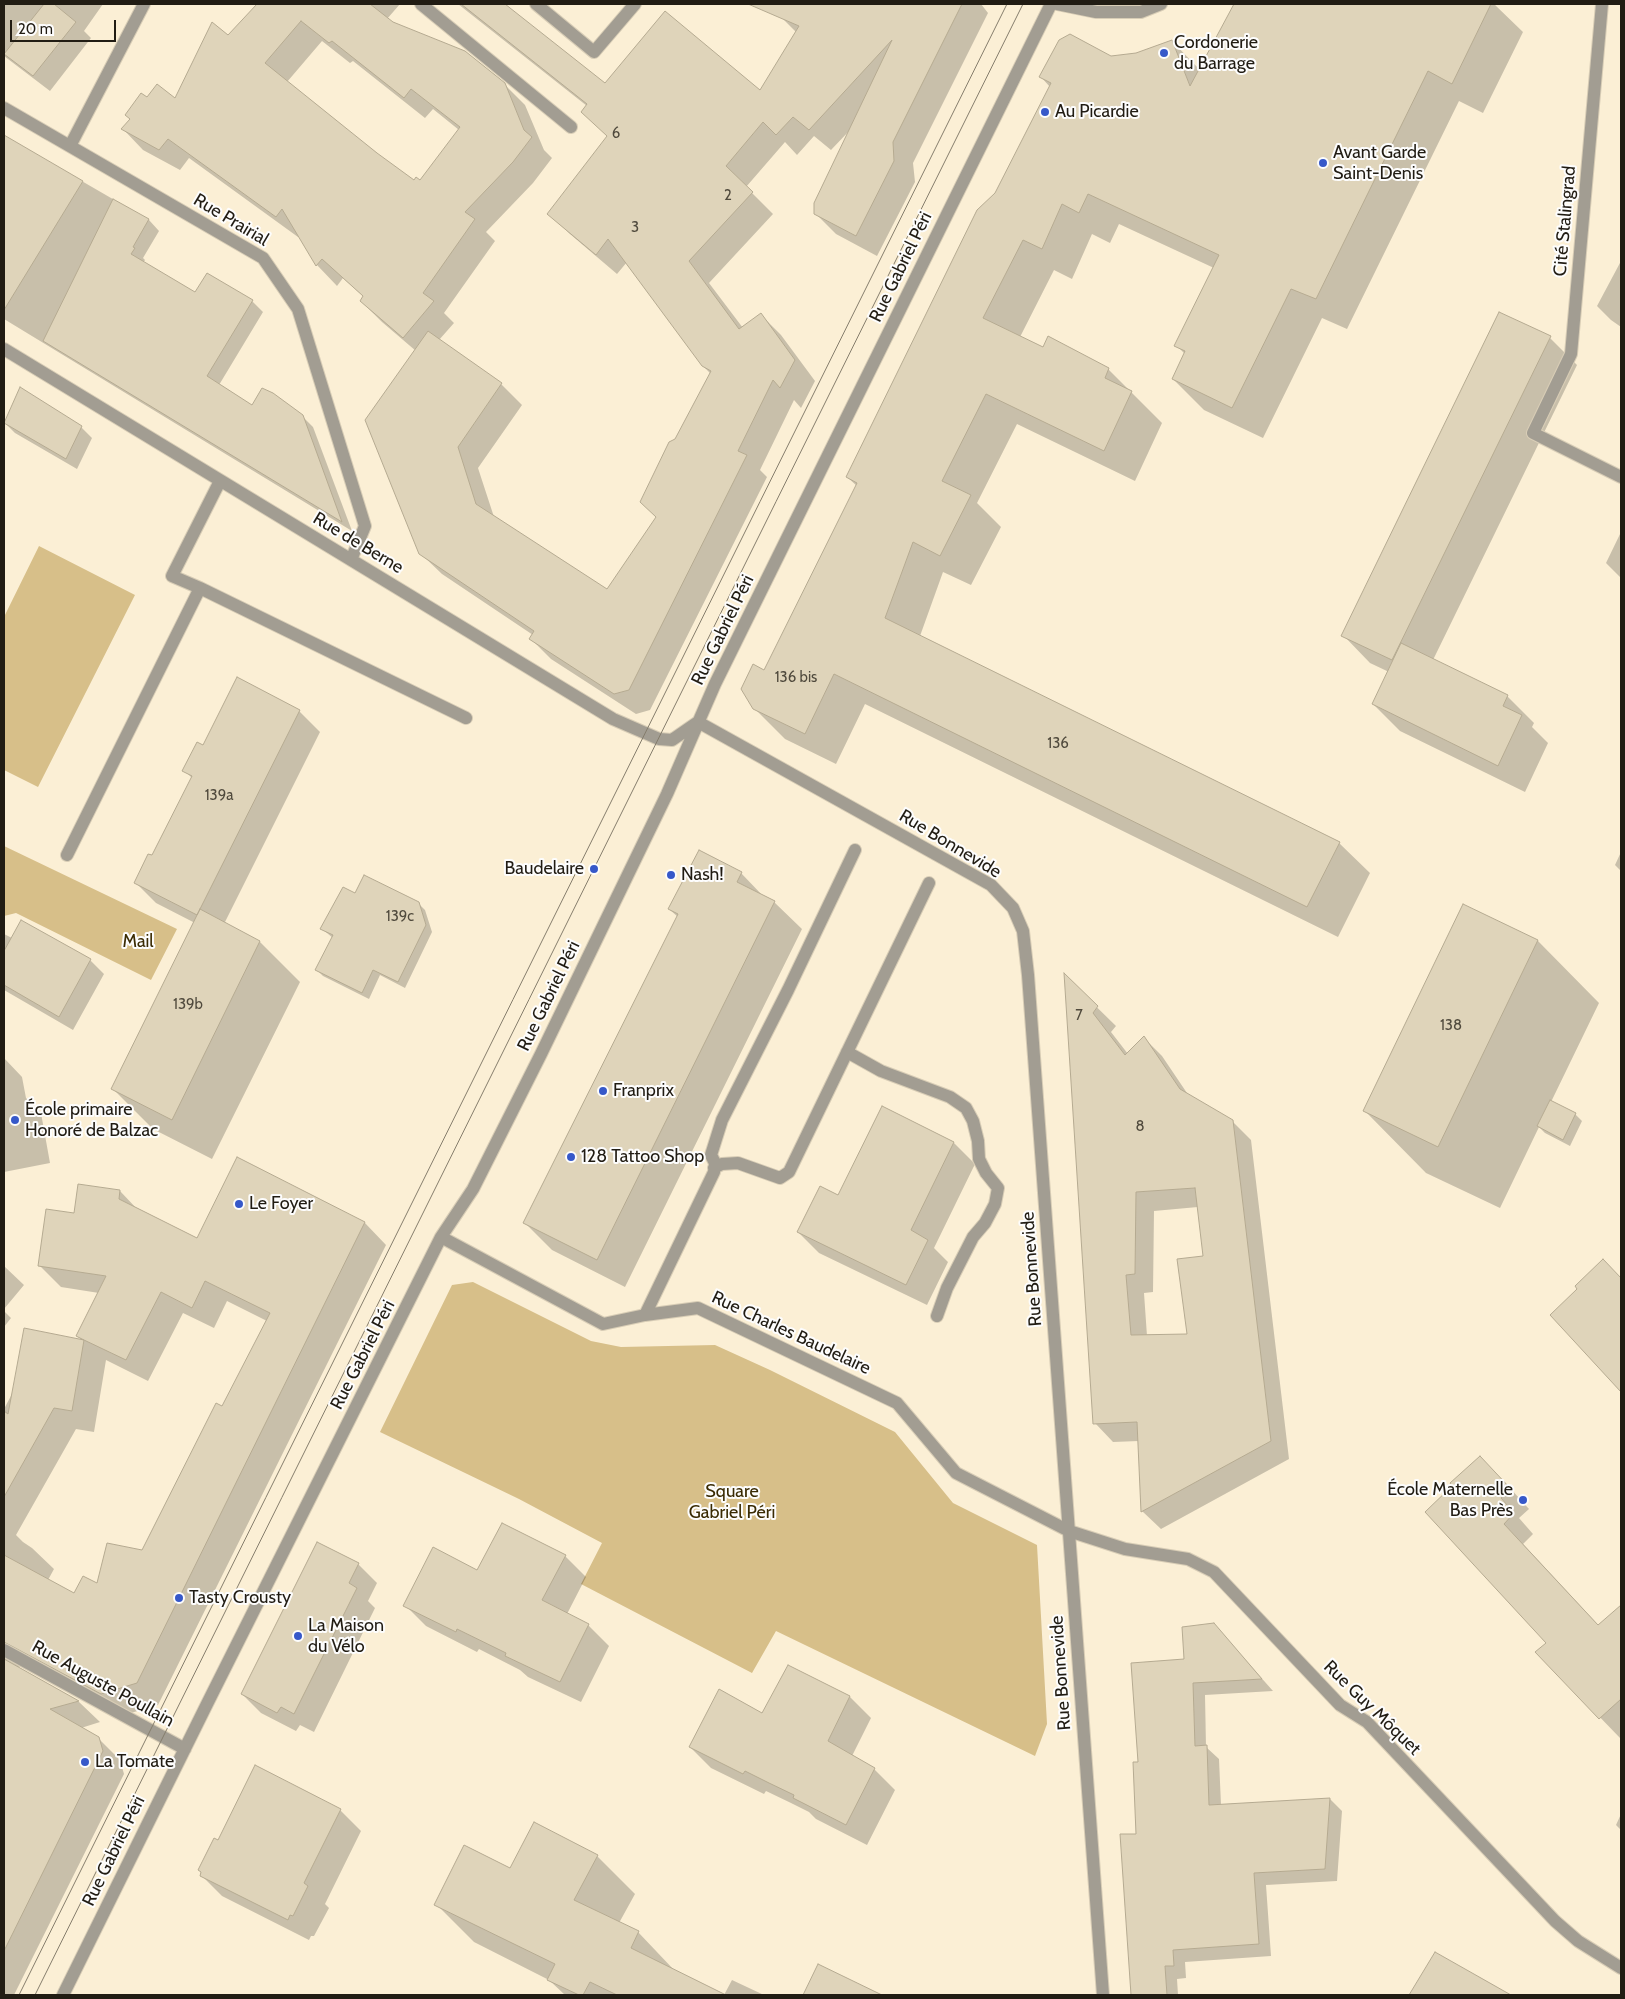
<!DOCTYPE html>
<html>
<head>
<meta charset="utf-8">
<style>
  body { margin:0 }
  #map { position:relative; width:1625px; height:1999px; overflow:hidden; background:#fbefd5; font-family:Cabin,sans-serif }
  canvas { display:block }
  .frame { position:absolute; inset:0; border:5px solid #211c13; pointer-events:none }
  .scale { position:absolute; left:10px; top:20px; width:106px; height:22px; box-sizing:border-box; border:2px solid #211c13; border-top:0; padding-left:6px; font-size:15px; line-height:18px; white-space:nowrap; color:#211c13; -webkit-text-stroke:4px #fdfdfd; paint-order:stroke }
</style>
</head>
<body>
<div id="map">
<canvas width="1625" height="1999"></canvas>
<div class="frame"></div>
<div class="scale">20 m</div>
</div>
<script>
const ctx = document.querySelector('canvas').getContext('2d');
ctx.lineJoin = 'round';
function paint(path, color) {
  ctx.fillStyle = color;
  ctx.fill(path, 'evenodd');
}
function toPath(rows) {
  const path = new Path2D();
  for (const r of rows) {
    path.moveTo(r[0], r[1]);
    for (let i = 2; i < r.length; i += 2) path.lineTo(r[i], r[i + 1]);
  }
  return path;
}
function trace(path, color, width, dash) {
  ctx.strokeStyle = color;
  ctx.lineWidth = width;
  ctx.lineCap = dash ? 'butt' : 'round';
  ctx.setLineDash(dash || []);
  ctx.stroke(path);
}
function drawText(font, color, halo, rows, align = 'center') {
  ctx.font = font + ' Cabin,sans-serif';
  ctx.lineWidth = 4;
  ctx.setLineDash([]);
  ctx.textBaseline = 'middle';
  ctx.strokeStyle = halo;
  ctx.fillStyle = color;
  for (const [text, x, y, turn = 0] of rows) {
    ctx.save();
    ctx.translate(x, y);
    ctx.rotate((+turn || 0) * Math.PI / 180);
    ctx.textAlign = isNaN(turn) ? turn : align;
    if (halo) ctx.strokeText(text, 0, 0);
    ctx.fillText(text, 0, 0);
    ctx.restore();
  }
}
paint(toPath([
  [39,546,135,595,38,787,4,770,4,617],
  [4,846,177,929,151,980,16,913,4,916],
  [473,1282,591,1341,621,1347,715,1345,770,1370,895,1432,953,1503,1037,1545,1047,1724,1035,1756,776,1631,752,1673,581,1584,602,1543,519,1499,380,1432,452,1285]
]), '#d7bf89');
paint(toPath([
  [4,4,103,4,84,31,91,38,50,91,4,56],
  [259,4,400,4,387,19,504,84,525,105,544,150,552,158,533,183,486,232,495,241,444,313,454,323,439,340,501,384,522,405,478,468,494,517,607,590,657,518,676,440,711,374,702,365,627,262,617,274,570,234,549,214,608,137,587,106,458,4,503,4,605,85,761,92,796,32,776,12,781,4,981,4,988,13,913,163,915,182,877,256,836,234,815,213,850,130,831,150,814,136,797,155,785,142,746,187,773,214,709,283,743,328,761,315,781,335,815,381,801,408,794,400,760,470,767,477,650,710,636,714,551,659,531,639,533,635,442,574,420,553,416,351,382,322,361,301,364,297,343,278,337,286,317,265,299,235,298,237,189,158,180,170,143,150,123,129,147,98,176,100,228,37],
  [322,41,350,63,353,61,425,118,433,109,459,130,421,182,414,181,376,154,287,82],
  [1235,4,1494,4,1523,32,1483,113,1459,101,1347,329,1322,318,1263,438,1204,410,1173,379,1185,354,1176,345,1214,268,1119,224,1110,243,1092,234,1072,279,1054,270,1020,337,1044,349,1108,369,1162,423,1135,481,1017,424,977,503,1001,527,971,585,943,572,920,636,1339,843,1370,873,1338,937,865,704,836,764,785,739,754,708,765,672,857,486,847,477,996,194,1050,87,1041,77,1110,57,1136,54,1172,41,1200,70],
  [4,136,149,220,159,231,143,258,145,260,143,263,195,294,207,274,252,301,263,312,219,385,252,407,302,416,313,427,352,531,4,319],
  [1621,261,1621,327,1611,320,1597,306],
  [1550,338,1577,365,1433,660,1507,696,1534,723,1532,727,1548,743,1525,792,1400,731,1373,704,1389,672,1370,663,1343,635],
  [4,422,81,427,92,438,77,469,15,433],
  [1621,532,1621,578,1606,563],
  [299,711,320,732,224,924,260,942,300,982,212,1159,153,1129,113,1089,195,923,156,903,135,882,152,857,192,778,184,770,204,746],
  [1621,852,1621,871,1615,865],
  [741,873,764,897,774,902,802,929,625,1287,552,1250,525,1223,678,917,669,909],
  [355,894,418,903,425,910,432,932,405,988,380,975,369,999,323,976,317,970,333,938,322,929],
  [1464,906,1538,941,1599,1003,1551,1102,1575,1114,1582,1121,1570,1146,1545,1133,1539,1127,1500,1208,1426,1173,1365,1111],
  [4,934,12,938,90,960,104,974,73,1030,4,990],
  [1065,976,1116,1026,1111,1032,1128,1054,1144,1038,1162,1056,1189,1096,1232,1121,1251,1140,1289,1459,1161,1529,1142,1511,1139,1441,1113,1442,1095,1423],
  [1198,1207,1204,1258,1188,1335,1147,1336,1144,1293,1153,1292,1154,1211],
  [4,1058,22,1077,26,1098,41,1113,50,1163,4,1172],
  [954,1143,975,1164,934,1248,948,1262,927,1305,819,1253,798,1232,839,1196],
  [238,1159,365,1223,386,1245,158,1705,124,1715,26,1663,17,1668,79,1702,100,1722,81,1728,98,1738,120,1760,124,1774,14,1995,4,1995,4,1409,13,1392,82,1341,77,1335,99,1293,61,1287,40,1266,75,1214,120,1191,138,1210,197,1240],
  [227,1301,267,1321,223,1408,143,1552,98,1585,75,1595,48,1580,54,1569,32,1548,23,1542,16,1535,76,1429,94,1432,106,1360,148,1381,183,1313,214,1328],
  [1603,1261,1621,1279,1621,1390,1552,1315,1579,1289],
  [4,1266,24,1285,4,1309],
  [4,1311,11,1318,4,1327],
  [1500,1477,1529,1509,1519,1518,1533,1534,1523,1544,1599,1626,1621,1606,1620,1738,1537,1652,1548,1643,1427,1512],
  [565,1556,586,1577,567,1614,588,1625,609,1646,581,1702,528,1677,520,1670,479,1649,477,1652,426,1626,405,1605,477,1572],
  [358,1564,377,1583,368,1601,375,1608,314,1732,300,1725,296,1731,261,1713,242,1694],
  [1226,1638,1273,1691,1205,1695,1206,1747,1219,1759,1221,1805,1330,1799,1342,1811,1337,1881,1266,1885,1271,1956,1185,1962,1186,1978,1177,1979,1178,1995,1132,1995,1121,1836,1137,1835,1140,1763,1185,1661],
  [788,1666,850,1697,871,1718,852,1756,874,1769,895,1790,867,1845,816,1819,809,1812,791,1803,766,1791,764,1794,711,1768,690,1747,763,1715],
  [256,1767,340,1810,361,1831,325,1904,329,1908,314,1936,311,1936,309,1940,222,1896,201,1875],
  [1621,1814,1621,1830,1616,1825],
  [597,1856,635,1894,619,1923,638,1932,675,1971,724,1995,732,1980,764,1995,565,1995,549,1980,474,1942,436,1904,510,1870],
  [819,1965,879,1995,805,1995],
  [1479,1977,1510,1995,1419,1995,1414,1990]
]), '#0003');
const building = toPath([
  [44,4,54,4,76,22,33,76,4,54,44,4],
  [257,4,370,4,393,22,465,51,505,83,524,130,532,137,513,162,465,212,475,219,423,293,434,301,403,338,360,301,363,296,322,259,316,266,282,209,276,217,168,139,159,150,121,129,130,119,125,115,141,93,147,97,157,84,175,98,212,22,228,35,257,4],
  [301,21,329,43,332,41,404,98,411,89,460,127,420,180,416,177,414,180,377,153,265,63,301,21],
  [461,4,505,4,605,83,665,11,760,90,799,26,748,4,962,4,893,142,894,161,856,236,814,214,814,203,892,40,809,130,793,117,776,135,763,122,726,166,753,192,689,261,739,329,761,313,795,360,780,388,773,380,738,451,747,455,629,690,614,694,529,639,534,631,419,554,365,420,428,331,502,383,458,447,476,504,607,589,656,517,640,502,669,442,675,439,711,371,702,366,608,239,596,255,547,214,607,136,581,112,587,104,461,4],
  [1234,4,1491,4,1452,84,1428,71,1316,299,1291,289,1232,408,1172,379,1185,351,1174,346,1219,255,1088,194,1079,213,1062,204,1042,249,1023,240,983,318,1043,347,1048,336,1109,368,1105,378,1132,391,1104,451,986,394,942,481,971,495,940,556,913,542,885,618,1340,842,1307,907,834,674,805,734,753,709,741,689,753,664,764,670,857,483,846,477,977,210,995,193,1051,83,1039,77,1059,40,1070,34,1111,56,1136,53,1172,40,1190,86,1234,4],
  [4,135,83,181,4,310,4,135],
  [113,199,149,219,133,247,135,248,131,254,195,292,207,273,253,300,207,376,252,405,262,388,273,393,303,415,342,522,43,341,113,199],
  [1499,312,1551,336,1392,660,1341,636,1499,312],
  [20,387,82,426,66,459,4,423,20,387],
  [1401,643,1508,695,1503,706,1522,715,1498,766,1372,704,1401,643],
  [237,677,300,710,197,915,134,883,148,854,152,855,192,776,182,771,197,742,203,745,237,677],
  [699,850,742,872,737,882,775,901,597,1260,523,1223,678,914,668,909,699,850],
  [364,875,419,902,426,925,398,982,373,970,362,993,315,970,333,935,320,929,343,887,355,893,364,875],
  [1463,904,1538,940,1438,1147,1363,1111,1463,904],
  [200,909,260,941,172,1120,111,1089,200,909],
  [21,920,91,959,59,1017,4,985,4,951,21,920],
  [1064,973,1098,1006,1093,1013,1125,1055,1144,1036,1180,1089,1233,1120,1271,1441,1141,1512,1137,1422,1093,1424,1064,973],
  [1195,1188,1203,1256,1177,1259,1187,1334,1131,1335,1126,1275,1135,1274,1136,1192,1195,1188],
  [1550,1100,1576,1113,1563,1140,1537,1126,1550,1100],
  [882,1106,954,1142,911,1230,928,1240,906,1285,797,1232,820,1186,838,1195,882,1106],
  [237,1157,365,1222,137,1683,101,1694,4,1642,4,1555,74,1593,83,1576,97,1583,107,1543,142,1550,216,1403,222,1406,270,1313,205,1281,192,1308,161,1292,126,1360,84,1340,72,1411,54,1408,4,1497,4,1411,8,1414,24,1328,84,1340,76,1336,106,1276,38,1266,46,1209,74,1213,78,1184,120,1190,119,1199,197,1238,237,1157],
  [1603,1259,1621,1278,1621,1392,1550,1315,1577,1289,1575,1286,1603,1259],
  [1480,1456,1510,1488,1501,1498,1514,1513,1504,1524,1598,1625,1621,1605,1621,1699,1599,1719,1535,1652,1546,1643,1425,1512,1452,1486,1450,1483,1480,1456],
  [502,1523,566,1555,542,1600,589,1624,560,1682,505,1656,506,1653,457,1629,456,1632,403,1606,433,1547,477,1570,502,1523],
  [317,1542,359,1563,349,1583,357,1588,294,1714,281,1707,277,1713,241,1694,317,1542],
  [1214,1623,1262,1679,1193,1683,1195,1746,1207,1745,1209,1805,1330,1798,1325,1869,1254,1873,1259,1944,1173,1950,1174,1966,1165,1966,1167,1995,1131,1995,1120,1834,1136,1834,1133,1762,1138,1762,1131,1663,1184,1659,1182,1627,1214,1623],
  [4,1659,79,1701,50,1709,99,1737,103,1751,4,1951,4,1659],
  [788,1665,850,1696,828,1741,875,1768,846,1825,793,1798,794,1795,769,1783,745,1771,743,1774,689,1747,719,1689,762,1713,788,1665],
  [255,1765,341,1809,304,1883,308,1886,293,1916,290,1915,288,1920,200,1876,201,1872,198,1870,214,1838,218,1840,255,1765],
  [534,1822,598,1855,574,1900,639,1931,631,1948,726,1995,617,1995,590,1982,583,1995,579,1995,547,1980,555,1964,434,1905,464,1845,510,1868,534,1822],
  [1435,1952,1511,1995,1409,1995,1435,1952],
  [818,1964,882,1995,803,1995,818,1964]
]);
paint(building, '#dfd4ba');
trace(building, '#b5aa91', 1);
const minor = toPath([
  [421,4,571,127],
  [536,4,594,52,635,4],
  [1057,4,1096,12,1141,12,1161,4],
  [1602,4,1571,354,1533,433,1621,477],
  [4,108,263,258,298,309,365,526,351,560],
  [70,146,144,4],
  [4,349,613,719,659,739,672,740,698,722,991,885,1013,908,1023,931,1028,975,1103,1995],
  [200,588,172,576,220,481],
  [67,855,200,588,466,718],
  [847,1052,881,1071,950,1097,966,1108,973,1121,978,1141,979,1159,986,1173,998,1188,995,1204,985,1223,973,1237,947,1288,937,1316],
  [714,1168,722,1164,738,1163,780,1178,789,1172,929,883],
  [441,1237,603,1324,645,1315,698,1308,897,1403,956,1473,1069,1531,1125,1549,1188,1559,1214,1572,1340,1705,1367,1722,1555,1921,1578,1941,1621,1968],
  [645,1315,714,1172,715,1163,711,1155,722,1120,788,990,855,850],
  [4,1650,185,1749],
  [63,1995,207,1704,441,1237,473,1189,541,1054,667,794,715,684,1051,4]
]);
trace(minor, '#d8cdb6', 14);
trace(minor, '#a29d92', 12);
trace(toPath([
  [19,1995,1007,4],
  [35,1995,1023,4]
]), '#857d6c', 1);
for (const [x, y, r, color] of [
  [1164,53,5,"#3658c9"],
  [1045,112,5,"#3658c9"],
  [1323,163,5,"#3658c9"],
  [594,869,5,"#3658c9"],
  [671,875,5,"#3658c9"],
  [603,1091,5,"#3658c9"],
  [15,1120,5,"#3658c9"],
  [571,1157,5,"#3658c9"],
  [239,1204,5,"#3658c9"],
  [1523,1500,5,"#3658c9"],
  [179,1598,5,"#3658c9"],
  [298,1636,5,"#3658c9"],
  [85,1762,5,"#3658c9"]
]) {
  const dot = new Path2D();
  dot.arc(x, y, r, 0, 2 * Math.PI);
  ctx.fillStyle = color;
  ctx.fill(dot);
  trace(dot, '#fdfdfd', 2);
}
drawText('15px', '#504a3d', null, [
  ["6",616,134],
  ["2",728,196],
  ["3",635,228],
  ["136 bis",796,678],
  ["136",1058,744],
  ["139a",219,796],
  ["139c",400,917],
  ["139b",188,1005],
  ["7",1079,1016],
  ["138",1451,1026],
  ["8",1140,1127]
]);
drawText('18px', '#211c13', '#fdfdfd', [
  ["Cordonerie",1174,43],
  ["du Barrage",1174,64],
  ["Au Picardie",1055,112],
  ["Avant Garde",1333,153],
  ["Saint-Denis",1333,174],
  ["Baudelaire",584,869,"right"],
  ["Nash!",681,875],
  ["Franprix",613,1091],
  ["École primaire",25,1110],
  ["Honoré de Balzac",25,1131],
  ["128 Tattoo Shop",581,1157],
  ["Le Foyer",249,1204],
  ["École Maternelle",1513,1490,"right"],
  ["Bas Près",1513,1511,"right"],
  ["Tasty Crousty",189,1598],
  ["La Maison",308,1626],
  ["du Vélo",308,1647],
  ["La Tomate",95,1762]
], 'left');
drawText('18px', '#211c13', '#fdfdfd', [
  ["Rue Prairial",231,220,31],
  ["Cité Stalingrad",1565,221,-85],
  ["Rue Gabriel Péri",901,267,-64],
  ["Rue de Berne",358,543,31],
  ["Rue Gabriel Péri",723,630,-64],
  ["Rue Bonnevide",950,844,31],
  ["Rue Gabriel Péri",549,996,-64],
  ["Rue Bonnevide",1032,1269,-94],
  ["Rue Charles Baudelaire",791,1333,25],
  ["Rue Gabriel Péri",363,1355,-63],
  ["Rue Bonnevide",1061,1673,-94],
  ["Rue Auguste Poullain",103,1684,29],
  ["Rue Guy Môquet",1372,1708,44],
  ["Rue Gabriel Péri",114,1851,-64]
]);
drawText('18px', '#3a2b03', '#fdfdfd', [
  ["Mail",138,942],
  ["Square",732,1492],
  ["Gabriel Péri",732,1513]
]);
</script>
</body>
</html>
